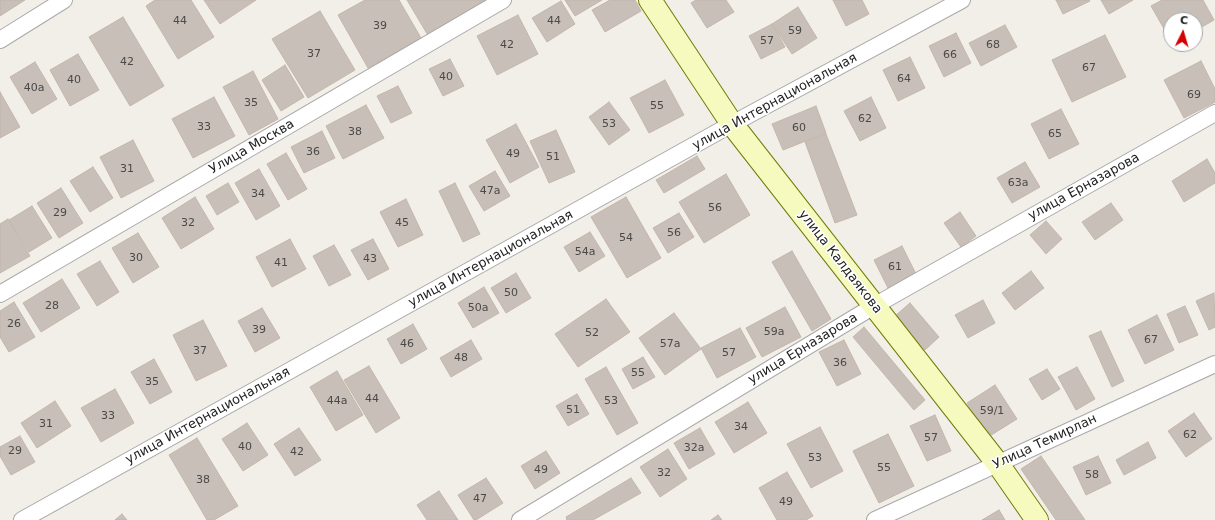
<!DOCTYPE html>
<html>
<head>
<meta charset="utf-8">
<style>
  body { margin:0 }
  #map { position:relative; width:1215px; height:520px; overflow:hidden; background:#f2efe9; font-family:"DejaVu Sans",sans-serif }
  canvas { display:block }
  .north { position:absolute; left:1163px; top:12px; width:40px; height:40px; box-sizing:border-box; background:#fff; border:1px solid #a7a7a7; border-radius:50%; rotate:5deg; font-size:11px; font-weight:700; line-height:16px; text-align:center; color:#222 }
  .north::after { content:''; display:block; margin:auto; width:14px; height:18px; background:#d40000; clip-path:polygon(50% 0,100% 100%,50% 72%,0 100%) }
</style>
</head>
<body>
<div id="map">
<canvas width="1215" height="520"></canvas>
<div class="north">С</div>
</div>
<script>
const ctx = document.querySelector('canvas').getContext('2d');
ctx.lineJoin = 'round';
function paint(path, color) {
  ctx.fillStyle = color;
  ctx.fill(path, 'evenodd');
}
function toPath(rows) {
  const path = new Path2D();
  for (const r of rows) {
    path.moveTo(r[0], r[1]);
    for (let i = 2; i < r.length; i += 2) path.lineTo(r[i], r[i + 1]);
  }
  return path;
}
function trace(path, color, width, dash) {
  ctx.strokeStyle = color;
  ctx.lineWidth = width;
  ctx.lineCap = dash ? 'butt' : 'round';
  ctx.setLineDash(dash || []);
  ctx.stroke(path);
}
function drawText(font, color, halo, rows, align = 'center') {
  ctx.font = font + ' "DejaVu Sans",sans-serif';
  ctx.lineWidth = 3;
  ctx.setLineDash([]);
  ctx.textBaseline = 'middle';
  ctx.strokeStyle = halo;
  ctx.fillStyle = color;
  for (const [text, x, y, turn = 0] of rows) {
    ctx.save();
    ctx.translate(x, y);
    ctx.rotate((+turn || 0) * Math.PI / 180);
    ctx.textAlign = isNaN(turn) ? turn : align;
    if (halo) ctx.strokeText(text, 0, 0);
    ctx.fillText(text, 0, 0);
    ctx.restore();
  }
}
const building = toPath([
  [0,0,25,0,0,16,0,0],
  [155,0,191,0,214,37,178,59,146,6,155,0],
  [204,0,256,0,220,24,204,0],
  [365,0,399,0,421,38,368,68,338,15,365,0],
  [407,0,487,0,488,2,429,37,407,0],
  [565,0,602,0,575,16,565,0],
  [610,0,635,0,641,11,605,32,592,10,610,0],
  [696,0,726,0,734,12,707,28,691,3,696,0],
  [833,0,862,0,869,14,846,26,833,0],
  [1056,0,1089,0,1090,1,1063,14,1056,0],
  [1101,0,1133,0,1109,14,1101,0],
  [1162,0,1203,0,1214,20,1195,31,1195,20,1171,20,1171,41,1151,6,1162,0],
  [561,1,575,24,547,42,532,18,561,1],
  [798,7,817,38,792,54,772,24,798,7],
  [320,11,355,70,308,98,272,39,320,11],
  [518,15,538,54,497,75,477,36,518,15],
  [123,17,164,86,130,106,89,37,123,17],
  [772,24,785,47,761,59,749,36,772,24],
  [1005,25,1017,47,981,66,969,43,1005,25],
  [956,33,971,63,944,77,929,46,956,33],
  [1105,35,1126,77,1072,102,1052,60,1105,35],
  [78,54,99,90,70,106,50,70,78,54],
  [910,57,925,88,898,101,883,70,910,57],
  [450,59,464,86,443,96,429,69,450,59],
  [1201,61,1215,89,1215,102,1184,118,1164,80,1201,61],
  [35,62,57,99,32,114,10,77,35,62],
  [285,65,304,97,281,111,262,80,285,65],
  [253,71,278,119,249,135,223,87,253,71],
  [665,80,684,115,649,133,630,98,665,80],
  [398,86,412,113,391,123,377,96,398,86],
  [0,92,20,127,0,138,0,92],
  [214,97,235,136,193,158,172,119,214,97],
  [871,97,886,128,860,141,844,111,871,97],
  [609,102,630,130,609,145,589,117,609,102],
  [366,105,384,138,343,159,326,126,366,105],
  [816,106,826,133,783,150,772,124,816,106],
  [1061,109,1079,144,1049,159,1031,124,1061,109],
  [516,124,539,167,510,183,486,140,516,124],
  [556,130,575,172,549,183,530,141,556,130],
  [322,131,335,158,304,173,291,147,322,131],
  [826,134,857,215,835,223,805,142,826,134],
  [133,140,154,181,121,198,100,157,133,140],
  [286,153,307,189,288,200,267,164,286,153],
  [697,156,705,169,664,193,656,180,697,156],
  [1207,159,1215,173,1215,183,1184,202,1172,181,1207,159],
  [1025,162,1040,187,1012,203,997,178,1025,162],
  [93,167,113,198,90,212,70,181,93,167],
  [259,169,280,206,256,220,235,183,259,169],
  [495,171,510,196,484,211,469,186,495,171],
  [726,174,750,215,704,243,679,202,726,174],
  [228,183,239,202,217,215,206,196,228,183],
  [455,183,480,234,463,242,439,191,455,183],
  [61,188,83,223,59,238,37,203,61,188],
  [195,197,214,229,181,249,162,218,195,197],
  [626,197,661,258,627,278,591,217,626,197],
  [406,199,423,235,398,247,380,212,406,199],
  [1111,203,1123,220,1095,240,1082,222,1111,203],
  [32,206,52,238,29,252,9,220,32,206],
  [960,212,976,236,961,247,944,223,960,212],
  [679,213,694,237,668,253,653,228,679,213],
  [8,219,30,256,0,273,0,224,8,219],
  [1046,221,1062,239,1046,254,1030,235,1046,221],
  [590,232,605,256,579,272,564,247,590,232],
  [138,233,159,267,133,283,112,248,138,233],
  [290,239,306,269,272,287,256,257,290,239],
  [373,239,389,269,368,280,351,250,373,239],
  [334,245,351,275,329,286,313,256,334,245],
  [902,246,916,274,888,288,874,260,902,246],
  [792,251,831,319,812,331,772,262,792,251],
  [100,261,119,292,97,306,77,274,100,261],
  [1031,271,1044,288,1015,310,1002,293,1031,271],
  [516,273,531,298,506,313,491,288,516,273],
  [62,279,80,308,41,332,23,303,62,279],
  [484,287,499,313,473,328,458,303,484,287],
  [1214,293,1215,327,1209,330,1196,301,1214,293],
  [606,299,630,332,578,367,555,334,606,299],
  [983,300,995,323,968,338,955,315,983,300],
  [14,302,35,337,9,352,0,337,0,311,14,302],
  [910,303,939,337,925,350,895,316,910,303],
  [1185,306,1198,335,1179,343,1167,314,1185,306],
  [785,307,801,337,762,357,746,328,785,307],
  [262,308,280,338,255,352,238,321,262,308],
  [674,313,701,349,665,375,639,338,674,313],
  [1157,315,1174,350,1145,364,1128,330,1157,315],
  [203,320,227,366,196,381,173,335,203,320],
  [413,324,427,349,401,364,387,339,413,324],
  [864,327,925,400,914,410,853,337,864,327],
  [740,328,756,357,717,378,701,348,740,328],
  [1101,331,1124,381,1112,387,1089,336,1101,331],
  [471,340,482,359,451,377,440,358,471,340],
  [844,340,861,374,837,386,819,352,844,340],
  [643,357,655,377,633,389,622,369,643,357],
  [154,359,172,392,150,404,131,372,154,359],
  [369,366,400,418,376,433,344,380,369,366],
  [606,367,638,423,617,435,585,379,606,367],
  [1077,367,1095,399,1076,410,1058,377,1077,367],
  [1047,369,1060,389,1042,400,1029,379,1047,369],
  [337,371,363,415,336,431,310,387,337,371],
  [995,385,1017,419,988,437,967,403,995,385],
  [115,389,134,423,101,442,81,408,115,389],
  [577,394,589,414,568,426,556,406,577,394],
  [55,401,71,426,37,448,21,423,55,401],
  [748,402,767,433,734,453,715,422,748,402],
  [1194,413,1212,439,1186,457,1168,431,1194,413],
  [935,415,951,451,927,461,910,426,935,415],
  [247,423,268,455,243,471,222,439,247,423],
  [820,427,843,471,811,488,787,444,820,427],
  [299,428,321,460,295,476,274,444,299,428],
  [700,428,715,454,689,469,674,443,700,428],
  [888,434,914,486,879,503,853,451,888,434],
  [20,436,35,462,11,475,0,456,0,447,20,436],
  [197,438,238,506,214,520,207,520,169,455,197,438],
  [1148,442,1156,458,1124,475,1116,460,1148,442],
  [668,449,687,479,660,497,640,467,668,449],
  [546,451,560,473,535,489,521,466,546,451],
  [1041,456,1085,520,1056,520,1021,469,1041,456],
  [1098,456,1111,483,1086,495,1073,467,1098,456],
  [787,472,813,516,806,520,777,520,759,488,787,472],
  [486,478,503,503,476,520,474,520,458,495,486,478],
  [631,478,641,493,593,520,567,520,566,517,631,478],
  [439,491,458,520,427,520,417,505,439,491],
  [999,510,1005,520,982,520,999,510],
  [122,514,127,520,115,520,122,514],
  [718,515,722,520,711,520,718,515]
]);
paint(building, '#c7bfb8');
trace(building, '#c4b6ab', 1);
const street = toPath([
  [0,40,64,0],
  [0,294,503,0],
  [22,520,732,124,962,0],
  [520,520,874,306,1215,113],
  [875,520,1215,364]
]);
const secondary = toPath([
  [650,0,732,124,998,464,1037,520]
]);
trace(street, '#a9a9a9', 18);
trace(secondary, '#707d05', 24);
trace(street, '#fff', 16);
trace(secondary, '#f7fabf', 22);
drawText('11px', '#4b4948', null, [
  ["44",180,21],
  ["44",554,21],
  ["39",380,26],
  ["59",795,31],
  ["57",767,41],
  ["42",507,45],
  ["68",993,45],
  ["37",314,54],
  ["66",950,55],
  ["42",127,62],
  ["67",1089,68],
  ["40",446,77],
  ["64",904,79],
  ["40",74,80],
  ["40а",34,88],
  ["69",1194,95],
  ["35",251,103],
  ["55",657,106],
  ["62",865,119],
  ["53",609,124],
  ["33",204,127],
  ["60",799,128],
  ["38",355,132],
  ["65",1055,134],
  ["36",313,152],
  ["49",513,154],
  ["51",553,157],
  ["31",127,169],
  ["63а",1018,183],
  ["47а",490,191],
  ["34",258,194],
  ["56",715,208],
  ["29",60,213],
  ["32",188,223],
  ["45",402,223],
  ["56",674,233],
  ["54",626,238],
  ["54а",585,252],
  ["30",136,258],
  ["43",370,259],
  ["41",281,263],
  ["61",895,267],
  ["50",511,293],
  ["28",52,306],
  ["50а",478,308],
  ["26",14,324],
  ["39",259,330],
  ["59а",774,332],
  ["52",592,333],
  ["67",1151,340],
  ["46",407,344],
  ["57а",670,344],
  ["37",200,351],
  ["57",729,353],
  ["48",461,358],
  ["36",840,363],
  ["55",638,373],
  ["35",152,382],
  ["44",372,399],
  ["44а",337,401],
  ["53",611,401],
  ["51",573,410],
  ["59/1",992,411],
  ["33",108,416],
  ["31",46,424],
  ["34",741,427],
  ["62",1190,435],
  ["57",931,438],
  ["40",245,447],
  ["32а",694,448],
  ["29",15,451],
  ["42",297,452],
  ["53",815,458],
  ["55",884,468],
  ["49",541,470],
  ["32",664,473],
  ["58",1092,475],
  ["38",203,480],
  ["47",480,499],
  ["49",786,502]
]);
drawText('13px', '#222', '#fff', [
  ["улица Интернациональная",775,102,-29],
  ["Улица Москва",252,147,-30],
  ["улица Ерназарова",1084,187,-29],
  ["улица Интернациональная",491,259,-29],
  ["улица Калдаякова",840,262,52],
  ["улица Ерназарова",803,349,-31],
  ["улица Интернациональная",208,416,-29],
  ["Улица Темирлан",1045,442,-25]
]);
</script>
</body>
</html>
